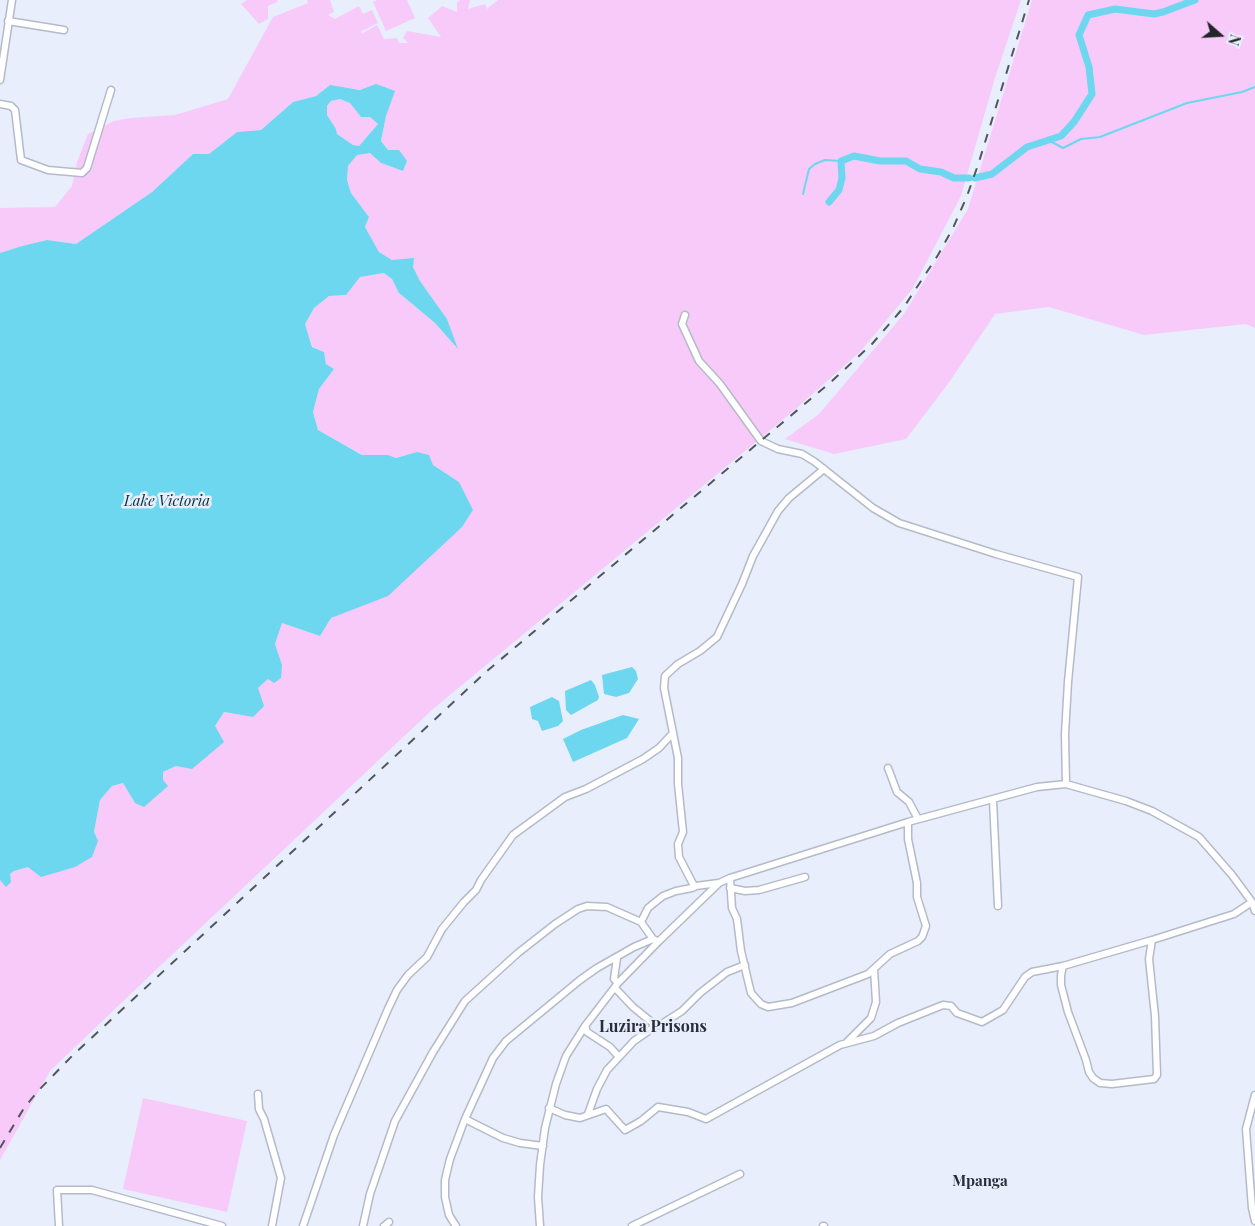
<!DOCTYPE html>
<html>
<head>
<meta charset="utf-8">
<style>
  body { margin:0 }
  #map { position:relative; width:1255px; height:1226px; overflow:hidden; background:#e8eefc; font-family:"Playfair Display",serif }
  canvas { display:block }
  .north { position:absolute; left:1195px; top:10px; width:50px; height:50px; -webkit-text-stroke:4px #e8eefc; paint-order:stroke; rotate:109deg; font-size:14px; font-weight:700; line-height:20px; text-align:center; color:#23252a }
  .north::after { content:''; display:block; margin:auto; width:18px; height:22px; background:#23252a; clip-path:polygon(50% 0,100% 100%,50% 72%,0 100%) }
</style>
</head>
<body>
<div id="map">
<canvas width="1255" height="1226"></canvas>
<div class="north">N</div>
</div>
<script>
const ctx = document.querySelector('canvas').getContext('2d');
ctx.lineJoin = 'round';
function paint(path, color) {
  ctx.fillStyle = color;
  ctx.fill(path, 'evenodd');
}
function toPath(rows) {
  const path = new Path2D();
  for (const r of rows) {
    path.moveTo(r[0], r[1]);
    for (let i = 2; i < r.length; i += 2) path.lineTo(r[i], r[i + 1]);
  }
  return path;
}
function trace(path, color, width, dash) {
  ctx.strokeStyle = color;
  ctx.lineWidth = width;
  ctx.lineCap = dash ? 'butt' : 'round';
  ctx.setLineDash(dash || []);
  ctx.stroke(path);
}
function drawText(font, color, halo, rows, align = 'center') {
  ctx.font = font + ' "Playfair Display",serif';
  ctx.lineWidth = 5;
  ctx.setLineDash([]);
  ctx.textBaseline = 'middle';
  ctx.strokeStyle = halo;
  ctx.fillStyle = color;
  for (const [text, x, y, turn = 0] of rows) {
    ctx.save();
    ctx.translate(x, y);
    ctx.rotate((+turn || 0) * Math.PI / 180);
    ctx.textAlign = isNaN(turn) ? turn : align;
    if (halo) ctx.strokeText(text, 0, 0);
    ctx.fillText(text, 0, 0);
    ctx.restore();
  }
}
paint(toPath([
  [247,0,278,0,277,2,268,6,268,19,259,24,241,4],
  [307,0,330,0,334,12,328,15,335,19,359,6,363,14,372,10,378,23,360,32,363,33,377,25,384,39,397,38,399,43,408,43,403,38,407,31,441,37,428,18,442,6,457,12,457,3,460,0,470,0,468,9,485,4,487,9,498,0,1021,0,995,78,961,196,913,288,860,352,791,413,433,709,159,967,50,1071,0,1160,0,880,6,887,10,874,14,871,28,867,94,832,100,800,112,786,123,783,135,803,163,780,163,772,176,766,215,726,224,712,253,717,258,688,282,665,275,644,282,623,320,636,331,618,352,609,459,482,433,465,417,452,396,458,388,455,363,455,318,430,313,412,319,389,334,369,326,364,324,352,313,347,304,324,314,308,329,296,346,295,359,277,384,273,392,279,399,293,435,323,457,348,447,319,420,281,413,267,392,260,379,252,365,227,369,217,351,193,347,180,348,166,357,154,370,153,381,163,403,171,407,161,403,156,388,150,381,141,386,116,394,91,338,88,330,85,316,96,293,102,261,130,237,132,209,154,193,154,152,192,76,244,47,240,22,246,0,253,0,208,55,207,72,186,77,162,88,134,114,121,131,118,175,115,228,99,273,17,308,3],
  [377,0,407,0,415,18,386,31,373,2],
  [1032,0,1255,0,1255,328,1246,324,1144,335,1049,307,995,314,950,381,906,439,834,454,785,439,819,414,904,314,968,209],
  [340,99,350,103,361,117,370,117,378,124,359,146,353,145,337,134,336,129,327,115,327,106,331,101],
  [143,1098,247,1121,227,1212,123,1189]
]), '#f7cafa');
paint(toPath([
  [376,84,395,91,386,116,381,141,388,150,399,150,407,161,403,171,381,163,370,153,357,155,348,166,347,180,351,193,369,217,365,227,379,252,392,260,414,258,413,267,420,281,447,319,458,349,435,323,399,293,392,279,384,273,360,277,346,295,329,296,314,308,305,324,312,347,324,352,326,364,334,369,319,389,313,412,318,430,362,455,388,455,396,458,417,452,429,455,433,465,459,482,473,510,462,527,388,596,331,618,320,636,282,623,275,644,282,665,281,678,274,683,268,679,258,688,264,706,253,717,224,712,215,726,224,742,192,769,176,766,163,772,163,780,168,786,144,807,135,803,123,783,112,786,100,800,94,832,98,841,92,857,75,867,41,877,28,867,14,871,10,874,11,882,6,887,0,880,0,253,22,246,47,240,76,244,152,192,193,154,209,154,237,132,261,130,293,102,316,96,330,85,360,90],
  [340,99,350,103,361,117,370,117,378,124,359,146,353,145,337,134,336,129,327,115,327,106,331,101],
  [632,667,636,671,638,679,629,693,616,697,604,694,602,675],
  [591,680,595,685,599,697,598,700,571,715,566,710,565,691],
  [552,697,559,701,563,721,558,726,542,731,538,721,532,719,530,707],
  [623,715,639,719,627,738,573,762,563,739,581,730]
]), '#6cd7ee');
trace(toPath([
  [1048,140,1063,148,1081,139,1100,137,1187,103,1242,92,1255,87],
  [803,194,809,169,815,164,825,160,841,161]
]), '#6cd7ee', 2);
trace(toPath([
  [975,178,992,174,1027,147,1061,136,1074,122,1092,94,1089,67,1079,35,1088,15,1115,9,1154,14,1163,12,1195,0],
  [829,202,839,190,842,178,841,161,854,156,880,161,906,161,920,169,941,172,954,178,969,178]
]), '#6cd7ee', 7);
const street = toPath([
  [8,21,64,30],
  [0,80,12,0],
  [0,104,11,106,15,110,21,160,48,170,82,173,87,168,111,90],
  [685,315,682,324,699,361,720,384,761,441,778,449,802,454,815,462,873,508,899,523,996,554,1078,577,1068,682,1065,734,1066,784],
  [888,768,897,792,909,802,918,819],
  [993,800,998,906],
  [730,878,732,908,737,919,741,951,751,993,761,1004,768,1007,792,1003,868,974,890,954,918,941,922,937,926,926,917,897,917,883,908,839,908,822],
  [719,883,696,886,692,888,693,884,679,857,678,844,683,832,678,784,678,758,664,688,665,676,678,664,700,651,717,637,742,584,753,556,778,511,789,498,824,469],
  [730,888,745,891,759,890,805,877],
  [641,922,648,908,663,896,676,891,692,888],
  [617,958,614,979,618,983],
  [1063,966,1061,975,1061,985,1068,1012,1086,1060,1089,1072,1093,1078,1100,1083,1112,1084,1154,1079,1157,1075,1155,1016,1149,959,1152,940],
  [615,988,633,1007,654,1024,660,1025,682,1011,700,993,727,972,745,965],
  [585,1026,587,1032,610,1047,619,1057],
  [847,1042,871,1018,876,1002,874,969],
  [258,1094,259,1109,264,1119,281,1178,272,1226],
  [1255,1095,1246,1129,1252,1208,1255,1221],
  [549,1108,565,1115,580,1118,606,1109,625,1130,641,1121,658,1107,688,1112,706,1119,840,1045,874,1036,898,1023,943,1005,951,1006,957,1013,982,1022,1003,1010,1025,977,1032,972,1063,966,1152,940,1234,914,1252,902],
  [588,1114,597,1089,607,1070,634,1041,657,1025],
  [465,1119,503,1138,520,1143,543,1146],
  [59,1226,57,1190,92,1190,222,1226],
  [303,1226,334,1135,388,1009,397,990,408,975,427,957,442,929,464,902,476,890,481,880,513,835,565,797,586,789,643,759,659,748,673,733],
  [363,1226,370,1194,395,1121,433,1052,465,1001,518,953,555,924,578,909,587,906,607,907,641,922,653,939],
  [384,1226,389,1222],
  [456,1226,449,1215,445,1197,445,1180,450,1159,465,1119,493,1058,506,1041,580,980,597,968,634,947,653,939,655,940],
  [540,1226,538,1197,540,1165,545,1128,556,1084,566,1056,585,1026,618,983,659,941,719,883,730,878,908,822,1037,787,1066,784,1126,801,1152,811,1199,837,1232,875,1252,902,1255,911],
  [632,1226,740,1174],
  [823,1226,824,1226]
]);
trace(street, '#b5bac8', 9);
trace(street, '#fff', 6);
trace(toPath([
  [0,1148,24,1108,38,1091,72,1056,487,671,832,381,872,344,904,307,938,255,953,228,967,196,978,165,1029,0]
]), '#53565d', 2, [9, 9]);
drawText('italic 15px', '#00343e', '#e8eefc', [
  ["Lake Victoria",167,501]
]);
drawText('bold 15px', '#292d38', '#e8eefc', [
  ["Mpanga",980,1181]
]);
drawText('bold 16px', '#292d38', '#e8eefc', [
  ["Luzira Prisons",653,1027]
]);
</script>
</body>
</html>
